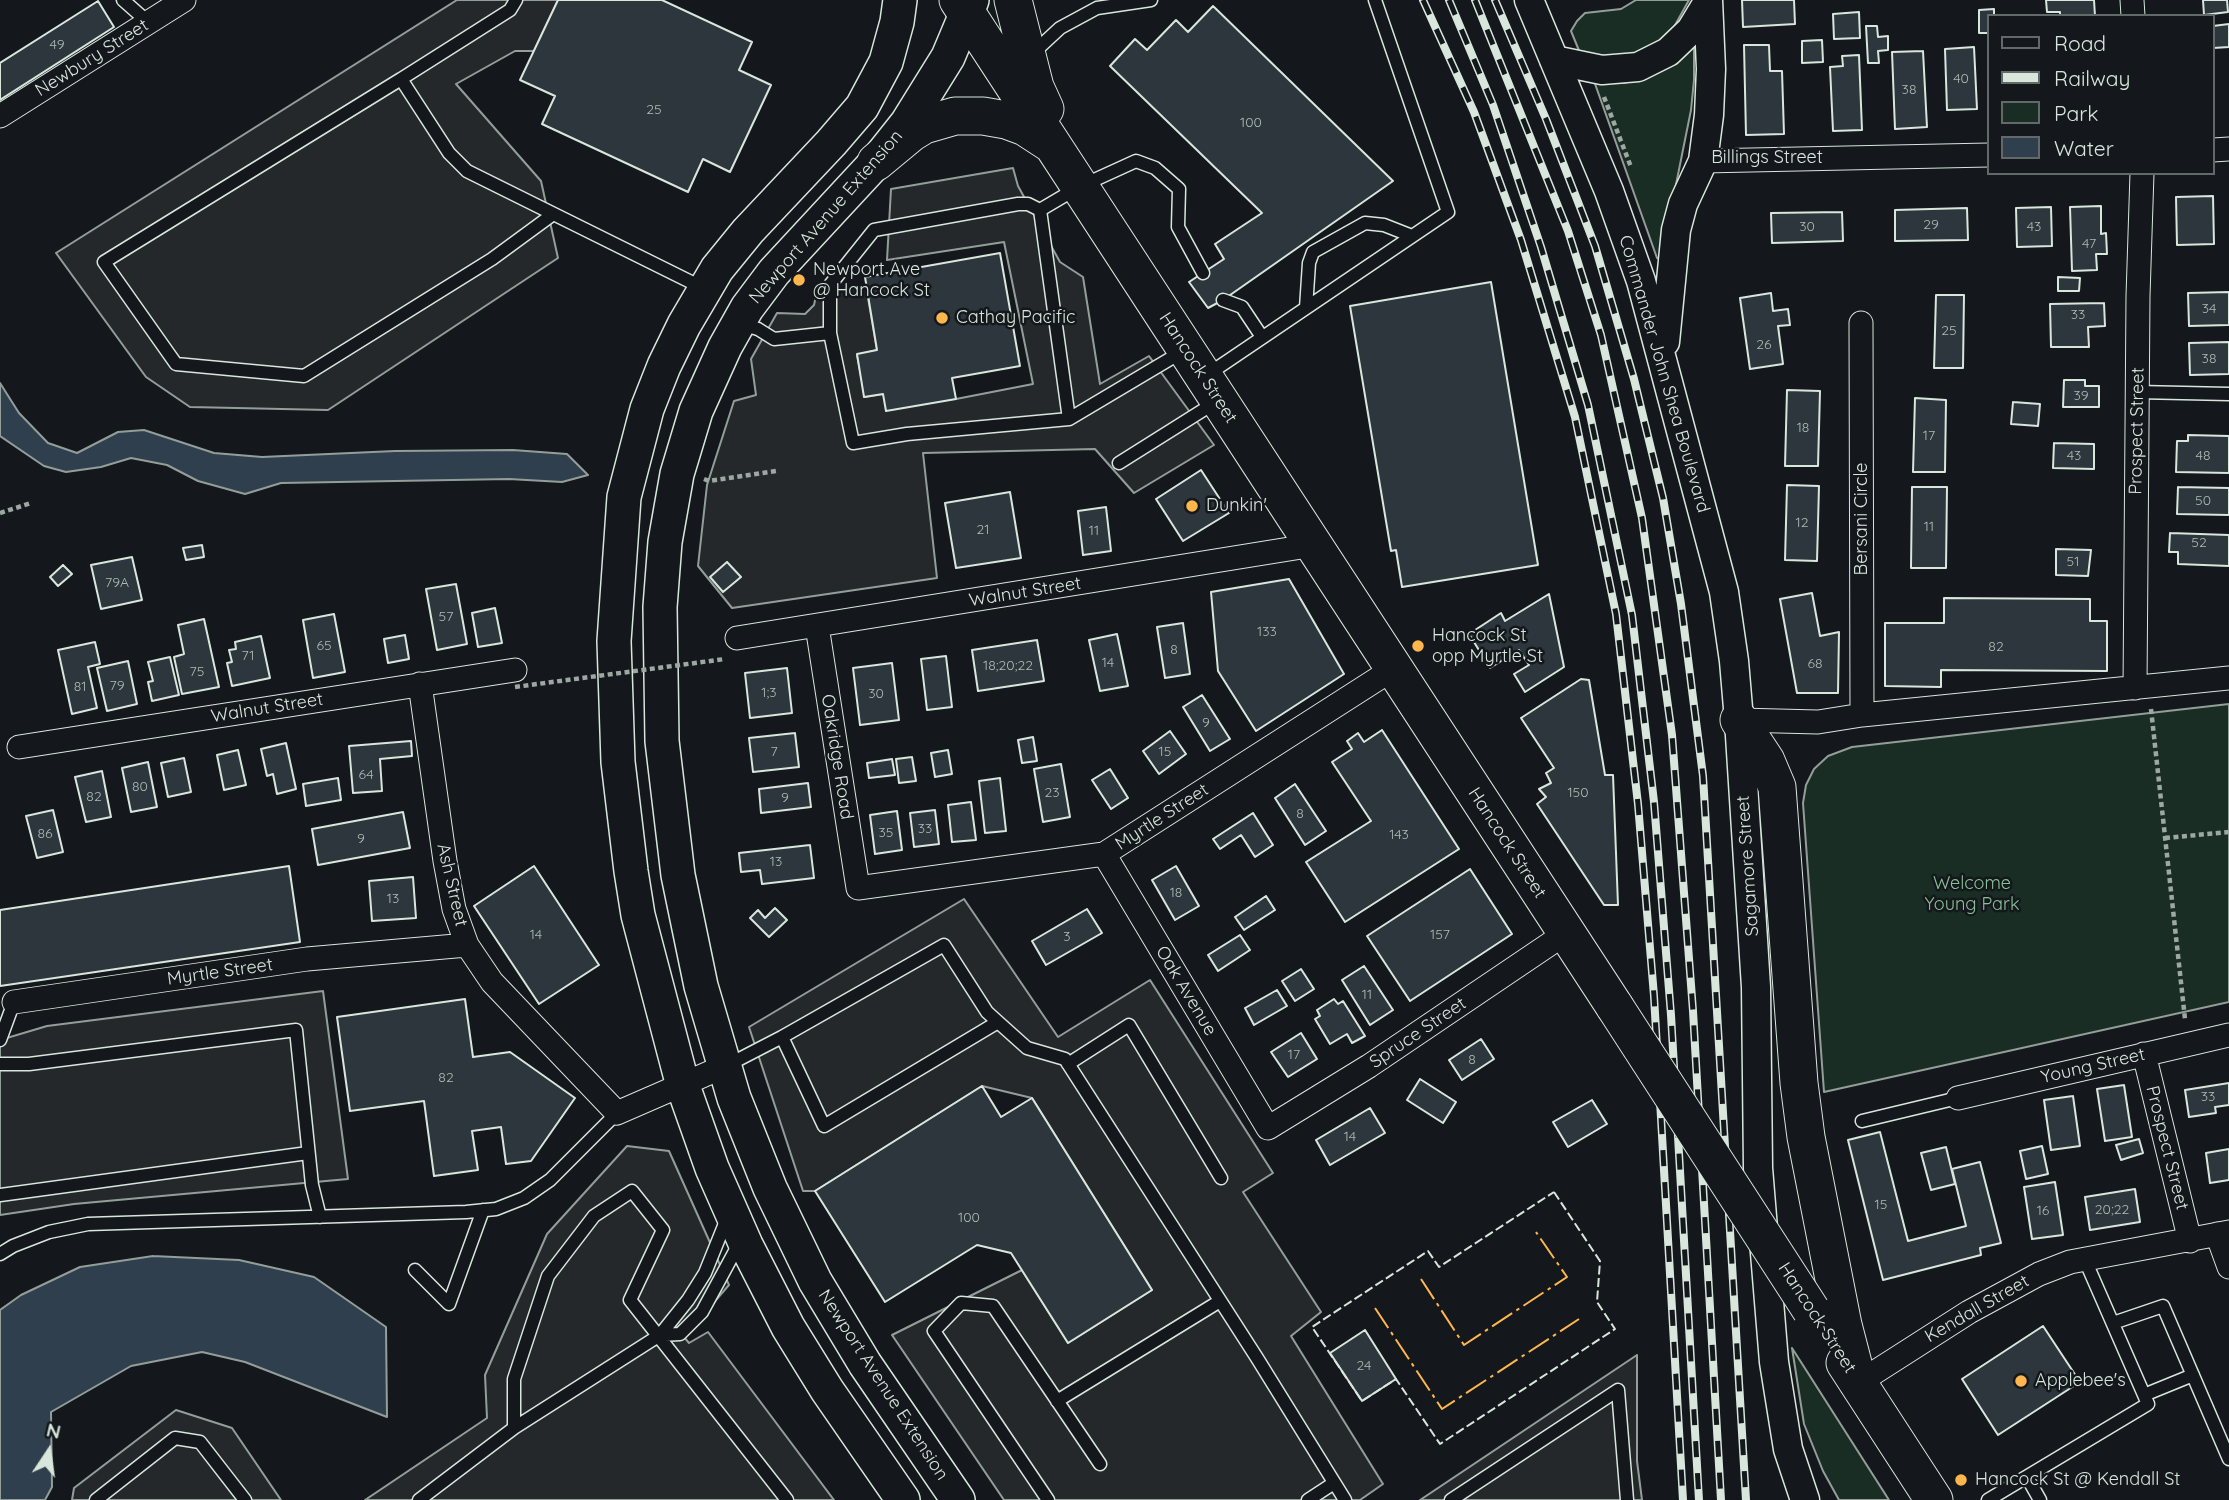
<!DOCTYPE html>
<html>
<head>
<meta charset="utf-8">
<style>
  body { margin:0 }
  #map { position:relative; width:2229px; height:1500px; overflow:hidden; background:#14181c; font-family:Quicksand,sans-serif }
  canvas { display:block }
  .legend { position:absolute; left:1987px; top:14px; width:228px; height:161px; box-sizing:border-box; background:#14181c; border:2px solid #626a69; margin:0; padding:9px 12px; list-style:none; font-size:21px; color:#d8e6dc }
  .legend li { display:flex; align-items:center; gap:14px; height:35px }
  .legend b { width:35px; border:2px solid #626a69 }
  .north { position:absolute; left:14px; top:1416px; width:70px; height:70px; -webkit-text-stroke:5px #14181c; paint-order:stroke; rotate:13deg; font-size:19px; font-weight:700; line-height:28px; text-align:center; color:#d8e6dc }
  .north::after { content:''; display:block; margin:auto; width:24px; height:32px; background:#d8e6dc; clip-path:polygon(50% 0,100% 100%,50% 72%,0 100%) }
</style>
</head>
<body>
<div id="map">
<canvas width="2229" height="1500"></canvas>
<ul class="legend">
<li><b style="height:9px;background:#14181c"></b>Road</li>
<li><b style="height:9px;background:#d8e6dc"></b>Railway</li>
<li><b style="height:19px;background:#1a2d24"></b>Park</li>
<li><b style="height:19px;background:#2f3f4d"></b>Water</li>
</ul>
<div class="north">N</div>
</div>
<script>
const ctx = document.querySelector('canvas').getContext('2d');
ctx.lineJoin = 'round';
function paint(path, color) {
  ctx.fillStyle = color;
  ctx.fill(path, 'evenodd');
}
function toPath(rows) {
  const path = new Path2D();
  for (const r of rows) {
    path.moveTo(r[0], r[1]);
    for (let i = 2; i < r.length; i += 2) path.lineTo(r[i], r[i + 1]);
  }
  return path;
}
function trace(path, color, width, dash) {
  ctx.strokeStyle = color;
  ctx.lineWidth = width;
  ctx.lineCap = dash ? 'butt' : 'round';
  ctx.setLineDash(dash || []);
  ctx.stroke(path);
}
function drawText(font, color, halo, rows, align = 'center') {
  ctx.font = font + ' Quicksand,sans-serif';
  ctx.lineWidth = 5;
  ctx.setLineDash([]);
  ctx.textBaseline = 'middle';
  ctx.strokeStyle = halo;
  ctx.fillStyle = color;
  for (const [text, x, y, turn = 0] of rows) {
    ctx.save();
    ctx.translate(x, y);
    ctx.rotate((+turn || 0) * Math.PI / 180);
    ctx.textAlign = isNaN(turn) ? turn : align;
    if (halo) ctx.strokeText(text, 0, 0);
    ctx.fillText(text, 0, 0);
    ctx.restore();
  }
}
const green = toPath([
  [1636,0,1689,0,1669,36,1648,51,1626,57,1599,58,1580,53,1571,31,1577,21,1585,13,1621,9,1636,0],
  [1691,45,1694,48,1694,80,1691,110,1661,259,1657,258,1594,81,1624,83,1649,75,1691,45],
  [2229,704,2229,1002,1824,1092,1803,803,1806,785,1814,769,1828,756,1852,747,2229,704],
  [1792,1348,1889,1500,1839,1500,1823,1471,1804,1424,1792,1348]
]);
paint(green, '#1a2d24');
trace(green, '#939e99', 2);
const parking = toPath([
  [457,0,558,0,534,51,515,51,456,84,541,181,558,258,328,410,190,407,146,377,56,253,457,0],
  [1013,168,1018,186,1060,262,1083,277,1100,384,1149,356,1214,445,1134,493,1095,449,923,453,937,578,732,608,698,566,707,485,734,401,756,395,751,359,777,313,805,314,814,305,817,291,866,286,877,350,857,355,865,397,883,394,956,399,1033,384,1004,242,887,260,891,189,1013,168],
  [964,899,1058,1037,1150,980,1273,1173,1243,1192,1321,1312,1291,1336,1383,1484,1360,1500,1004,1500,892,1335,1022,1270,1068,1343,1152,1290,1032,1098,982,1086,815,1191,803,1191,749,1027,964,899],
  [323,991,348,1179,74,1204,0,1215,0,1040,47,1026,323,991],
  [627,1146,669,1151,729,1285,684,1337,689,1343,708,1332,834,1500,365,1500,487,1418,485,1375,547,1234,627,1146],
  [1637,1355,1637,1461,1642,1500,1420,1500,1637,1355],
  [176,1410,232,1428,281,1500,72,1500,74,1488,176,1410]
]);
paint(parking, '#24282b');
trace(parking, '#939e99', 2);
const water = toPath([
  [0,383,19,413,48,443,77,453,118,432,144,430,214,453,262,457,395,451,513,450,567,454,588,475,562,482,509,479,281,483,245,494,198,481,167,465,131,458,101,467,66,472,44,466,0,436,0,383],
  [153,1256,239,1260,314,1277,386,1327,387,1417,245,1362,202,1352,131,1366,51,1412,52,1487,45,1500,0,1500,0,1310,21,1295,80,1267,153,1256]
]);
paint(water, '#2f3f4d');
trace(water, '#939e99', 2);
const building = toPath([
  [558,0,662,0,752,42,739,70,771,85,730,172,703,159,688,192,542,124,555,96,520,80,558,0],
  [1742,0,1794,0,1795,24,1743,27,1742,0],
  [2046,0,2094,0,2095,16,2060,16,2060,12,2047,12,2046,0],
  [2203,0,2227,0,2228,12,2204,15,2203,0],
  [98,1,114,27,0,100,0,63,98,1],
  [1213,6,1393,181,1223,300,1208,308,1189,282,1224,259,1215,244,1262,213,1110,66,1135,39,1147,50,1176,20,1188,32,1213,6],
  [1994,9,1994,16,1989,16,1989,33,1979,33,1979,10,1994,9],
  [1859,12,1860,38,1834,39,1833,14,1859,12],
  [2229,24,2229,47,2213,48,2213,26,2229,24],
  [1866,26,1877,26,1878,37,1888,36,1888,50,1878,51,1879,63,1868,63,1866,26],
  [1822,40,1823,62,1802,63,1802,41,1822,40],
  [1744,45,1769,45,1770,71,1782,71,1784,134,1746,135,1744,45],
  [1974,47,1977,109,1947,110,1945,49,1974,47],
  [1923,51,1927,127,1895,129,1892,52,1923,51],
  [1859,55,1862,130,1833,131,1830,67,1843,66,1842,56,1859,55],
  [2213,196,2214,244,2177,245,2176,197,2213,196],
  [2101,206,2101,234,2106,233,2107,254,2096,254,2097,270,2072,271,2070,207,2101,206],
  [2051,207,2052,246,2017,247,2016,208,2051,207],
  [1967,208,1968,240,1895,241,1895,210,1967,208],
  [1842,212,1843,241,1772,243,1771,213,1842,212],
  [1000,253,1020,366,952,378,956,399,886,411,883,394,864,397,857,354,877,350,865,277,1000,253],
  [2058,277,2080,278,2079,291,2058,291,2058,277],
  [1491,282,1538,565,1402,587,1396,550,1391,551,1350,306,1491,282],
  [2229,292,2229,325,2189,326,2188,293,2229,292],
  [1771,293,1773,311,1788,309,1790,325,1778,326,1783,364,1750,369,1740,298,1771,293],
  [1936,295,1964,295,1963,368,1934,368,1936,295],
  [2104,303,2105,326,2088,327,2089,347,2051,347,2050,304,2104,303],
  [2229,342,2229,374,2190,375,2189,343,2229,342],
  [2064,380,2085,380,2085,386,2099,386,2099,407,2063,407,2064,380],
  [1787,390,1820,391,1818,466,1785,466,1787,390],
  [1915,398,1946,400,1945,472,1913,472,1915,398],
  [2013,402,2040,404,2038,426,2011,424,2013,402],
  [2188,435,2229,436,2229,473,2176,472,2177,441,2188,441,2188,435],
  [2054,443,2094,444,2094,469,2053,468,2054,443],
  [1201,470,1229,513,1183,541,1156,499,1201,470],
  [1787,485,1819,486,1817,561,1785,560,1787,485],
  [1912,487,1947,487,1946,568,1911,568,1912,487],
  [2178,487,2229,488,2229,515,2177,514,2178,487],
  [1010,492,1021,558,956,568,945,503,1010,492],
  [1106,507,1111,551,1083,555,1078,511,1106,507],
  [2170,533,2229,535,2229,566,2178,564,2178,552,2169,552,2170,533],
  [202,545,204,557,186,560,183,548,202,545],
  [2056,549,2091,550,2088,576,2056,575,2056,549],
  [132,557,142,600,101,609,91,565,132,557],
  [727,562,741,577,723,592,710,577,727,562],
  [63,565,72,574,58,586,50,577,63,565],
  [1289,579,1344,674,1256,731,1218,671,1211,592,1289,579],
  [456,584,467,644,437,650,426,589,456,584],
  [1812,593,1820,636,1839,632,1838,693,1797,693,1780,599,1812,593],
  [1549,594,1564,667,1525,692,1514,674,1529,665,1519,650,1490,668,1469,634,1501,613,1505,621,1549,594],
  [1944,598,2090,599,2090,621,2107,621,2107,671,1941,670,1941,687,1885,686,1885,623,1944,623,1944,598],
  [495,608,502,643,478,647,472,613,495,608],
  [334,614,345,672,313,678,303,620,334,614],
  [204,619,219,687,182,694,174,657,184,654,178,625,204,619],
  [1183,623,1190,674,1165,678,1157,627,1183,623],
  [1117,634,1128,686,1100,691,1089,640,1117,634],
  [405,635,409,659,388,663,384,639,405,635],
  [261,636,270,678,232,686,227,663,232,662,229,650,236,649,235,642,261,636],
  [1037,640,1044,681,978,691,972,650,1037,640],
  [95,642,100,664,88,667,97,708,72,714,58,650,95,642],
  [946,656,952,707,927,710,921,659,946,656],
  [170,657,179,695,152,701,148,682,153,681,148,662,170,657],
  [128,661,137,704,107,711,97,668,128,661],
  [892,663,899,720,860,725,853,668,892,663],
  [787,668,792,713,750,718,745,673,787,668],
  [1581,679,1589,680,1605,775,1613,775,1618,905,1604,905,1537,804,1546,797,1539,789,1551,783,1546,773,1554,768,1521,718,1581,679],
  [1202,695,1230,739,1210,751,1183,707,1202,695],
  [1382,730,1459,849,1345,922,1306,862,1371,821,1332,762,1352,749,1347,741,1358,733,1364,742,1382,730],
  [1170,731,1186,754,1159,774,1143,751,1170,731],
  [795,733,799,767,753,772,749,738,795,733],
  [1033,737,1037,761,1022,763,1018,740,1033,737],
  [411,741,412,756,380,759,382,791,353,793,349,746,411,741],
  [286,743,296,789,277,794,273,774,267,776,261,749,286,743],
  [238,750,246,785,224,790,217,755,238,750],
  [948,750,952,774,935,777,931,753,948,750],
  [912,757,916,781,899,783,896,759,912,757],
  [184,758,191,792,168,797,161,763,184,758],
  [892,759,895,775,869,778,867,763,892,759],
  [148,762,157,807,131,812,122,768,148,762],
  [1061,764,1070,817,1043,822,1034,769,1061,764],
  [1110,769,1128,798,1111,809,1092,780,1110,769],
  [102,771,111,817,86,822,75,777,102,771],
  [338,778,341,800,306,806,303,784,338,778],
  [1000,778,1006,831,985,833,979,781,1000,778],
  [808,783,811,807,761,813,759,789,808,783],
  [1295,784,1326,831,1305,845,1275,798,1295,784],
  [971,802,976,840,952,842,948,805,971,802],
  [53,810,63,852,37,858,26,816,53,810],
  [935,810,939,844,914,847,910,813,935,810],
  [897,811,902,850,875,854,870,815,897,811],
  [403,812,410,848,318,865,312,829,403,812],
  [1253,813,1273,845,1255,857,1241,835,1220,849,1213,839,1253,813],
  [810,845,814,878,762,884,760,870,741,872,739,853,810,845],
  [289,866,300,942,0,986,0,910,289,866],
  [534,866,599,965,539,1004,474,906,534,866],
  [1176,866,1199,906,1175,920,1152,880,1176,866],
  [1470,869,1512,934,1410,1001,1367,936,1470,869],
  [413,877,416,918,372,921,369,881,413,877],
  [1266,896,1275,910,1244,930,1235,917,1266,896],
  [775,908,787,920,769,937,750,918,758,910,765,918,775,908],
  [1087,909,1102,933,1046,965,1032,941,1087,909],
  [1240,935,1250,950,1218,971,1208,955,1240,935],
  [1364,966,1393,1010,1370,1025,1342,980,1364,966],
  [1301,969,1314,989,1295,1001,1282,981,1301,969],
  [1277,990,1287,1006,1254,1025,1245,1008,1277,990],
  [465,999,473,1057,510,1052,575,1098,531,1161,506,1164,501,1127,472,1131,478,1170,434,1176,424,1101,350,1111,337,1017,465,999],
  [1334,999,1338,1004,1343,1001,1365,1036,1352,1043,1347,1034,1330,1044,1315,1019,1320,1016,1317,1010,1334,999],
  [1301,1033,1317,1059,1288,1077,1271,1052,1301,1033],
  [1481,1039,1494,1059,1462,1080,1449,1060,1481,1039],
  [1420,1079,1456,1102,1443,1123,1407,1100,1420,1079],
  [2229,1083,2229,1105,2215,1107,2216,1113,2189,1117,2185,1090,2229,1083],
  [2124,1085,2132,1137,2105,1141,2097,1089,2124,1085],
  [982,1086,1001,1117,1032,1098,1152,1290,1068,1343,1011,1253,977,1245,885,1302,815,1191,982,1086],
  [2073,1096,2080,1146,2051,1150,2044,1100,2073,1096],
  [1592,1100,1607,1124,1568,1147,1553,1122,1592,1100],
  [1370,1108,1385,1133,1330,1165,1316,1140,1370,1108],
  [1880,1132,1908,1241,1966,1226,1952,1169,1980,1162,2001,1243,1980,1248,1981,1255,1883,1280,1848,1140,1880,1132],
  [2139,1139,2143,1153,2121,1160,2116,1145,2139,1139],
  [2042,1146,2048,1174,2026,1179,2020,1151,2042,1146],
  [1946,1147,1955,1184,1931,1190,1921,1153,1946,1147],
  [2229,1149,2229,1180,2210,1183,2206,1153,2229,1149],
  [2055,1182,2063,1235,2032,1239,2024,1187,2055,1182],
  [2135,1189,2140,1222,2090,1230,2085,1197,2135,1189],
  [2043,1326,2080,1382,1998,1435,1962,1379,2043,1326],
  [1365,1330,1396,1379,1362,1401,1330,1353,1365,1330]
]);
paint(building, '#2c363c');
trace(building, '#d8e6dc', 2);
const service = toPath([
  [123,0,149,23],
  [516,0,510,10,401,79,449,153,467,171,705,289],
  [1032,54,1060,28,1097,8,1151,0],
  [401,79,104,262,176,364,304,376,492,259,552,215],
  [1040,210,1069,419],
  [1223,300,1242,307,1262,337],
  [1306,308,1309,263,1313,252,1365,223,1384,225,1412,236],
  [741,324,758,329,774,339,830,333,830,285,874,230,1018,204,1028,204,1040,210,1079,187,1136,161,1155,168,1179,189,1178,227,1203,273],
  [830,333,853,443,907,434,1069,419,1185,350],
  [1207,375,1448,212,1375,0],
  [2137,392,2229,394],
  [1119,463,1216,402],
  [998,1022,824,1126,782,1037,944,945,987,1012,998,1022,1027,1048,1065,1059,1257,1358,1345,1500],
  [0,1040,14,1002],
  [0,1064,29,1064,296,1030,312,1185,320,1217],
  [1068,1064,1129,1025,1221,1178],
  [726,1066,782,1037],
  [1862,1121,1958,1098],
  [0,1195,308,1153],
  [0,1254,13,1246,49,1232,88,1224,466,1212,496,1209,524,1198,550,1180,617,1113],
  [415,1270,449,1304,483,1210],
  [2113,1323,2163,1306,2229,1459],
  [660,1335,680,1334,702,1312,741,1240],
  [2144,1395,2193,1375],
  [1057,1401,1220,1301],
  [514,1428,660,1335,688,1300,705,1273,728,1216],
  [2027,1477,2040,1500],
  [96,1500,175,1438,200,1442,245,1500],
  [419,1500,514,1428,514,1379,548,1276,594,1216,632,1191,663,1230,630,1300,787,1500],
  [1048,1500,934,1331,961,1303,993,1306,1100,1464],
  [1308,1500,1334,1483],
  [1451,1500,1618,1390,1627,1500],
  [1988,1500,2148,1404,2085,1260]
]);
const minor = toPath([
  [2132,0,2133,16],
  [0,116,184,0],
  [2213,150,2229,149],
  [1703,161,1989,155],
  [1861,323,1862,715],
  [817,626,858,888,1104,854,1393,669],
  [737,638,1314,545],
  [420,684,445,861,454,909,467,945,492,982,617,1113,725,1066],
  [2135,688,2138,296,2142,173],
  [1739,720,1818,722,1862,715,2229,678],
  [19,747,515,670],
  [1104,854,1268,1128,1369,1066,1566,933],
  [14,1002,307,959,467,945],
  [2144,1054,2190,1241],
  [1958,1098,2229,1035],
  [2217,1234,2229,1267],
  [1858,1383,1969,1312,2039,1274,2070,1262,2229,1232]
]);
const tertiary = toPath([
  [1529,0,1609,191,1641,281,1724,592,1734,661,1739,720,1756,987,1758,1168,1774,1362,1788,1449,1805,1500],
  [1554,60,1602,70,1638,67,1668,52,1691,30,1708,2],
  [1665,342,1676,230,1683,204,1703,161,1709,115,1711,69,1708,0]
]);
const secondary = toPath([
  [900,0,897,22,886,62,862,107,831,143,748,231,717,269,684,325,664,366,647,409,624,497,614,641,618,762,631,871,638,915,683,1086,712,1168,746,1245,788,1327,827,1390,903,1500],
  [958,1500,865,1364,815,1281,770,1188,734,1098,701,986,678,875,662,741,660,607,665,542,677,474,696,411,725,347,747,308,774,272,876,162,907,123,948,57,972,0]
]);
const primary = toPath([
  [958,0,1615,1007],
  [1013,0,1035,87,1045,109],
  [876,162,911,133,924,125,955,116,983,116,1006,120,1025,127,1048,142],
  [1739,720,1766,761,1777,787,1799,1083,1806,1137,1843,1325,1858,1383],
  [1845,1363,1934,1500]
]);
trace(service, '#d8e6dc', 15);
trace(minor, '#d8e6dc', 25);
trace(tertiary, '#d8e6dc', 31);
trace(secondary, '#d8e6dc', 36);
trace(primary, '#d8e6dc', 39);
trace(toPath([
  [1604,97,1631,167],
  [704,479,709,481,776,471],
  [0,513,31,503],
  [2151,709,2185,1019],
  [2165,838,2229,832]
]), '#9da8a2', 4.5, [5, 3.5]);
trace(service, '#14181c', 12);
trace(minor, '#14181c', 23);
trace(tertiary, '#14181c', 28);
trace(secondary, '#14181c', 33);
trace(primary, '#14181c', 37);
const rail = toPath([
  [1423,0,1474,112,1521,240,1575,417,1616,614,1638,804,1654,996,1683,1500],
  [1449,0,1493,105,1541,247,1588,405,1632,615,1654,802,1671,1015,1699,1500],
  [1475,0,1568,231,1601,335,1642,518,1672,735,1693,1011,1721,1500],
  [1495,0,1546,119,1595,246,1634,379,1663,498,1681,604,1703,776,1746,1500]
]);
trace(rail, '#d8e6dc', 8);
trace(rail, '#14181c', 5, [16]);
const primaryBridge = toPath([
  [1615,1007,1811,1310]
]);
trace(primaryBridge, '#d8e6dc', 39, []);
trace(toPath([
  [515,687,725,659]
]), '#9da8a2', 4.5, [5, 3.5]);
trace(primaryBridge, '#14181c', 37);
trace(toPath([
  [1554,1192,1600,1261,1597,1302,1615,1329,1440,1444,1396,1379,1362,1401,1312,1327,1428,1251,1439,1267,1554,1192]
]), '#d8e6dc', 2, [9, 3.5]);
trace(toPath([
  [1421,1279,1464,1345,1567,1277,1536,1232],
  [1375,1308,1442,1409,1579,1319]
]), '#ffb74d', 2, [24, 5, 3.5, 5]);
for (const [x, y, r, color] of [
  [799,280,7,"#ffb74d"],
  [942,318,7,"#ffb74d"],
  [1192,506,7,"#ffb74d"],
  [1418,646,7,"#ffb74d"],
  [2021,1381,7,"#ffb74d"],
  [1961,1480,7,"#ffb74d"]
]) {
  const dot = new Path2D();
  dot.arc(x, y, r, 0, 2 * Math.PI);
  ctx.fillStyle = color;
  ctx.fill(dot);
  trace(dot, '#14181c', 2.5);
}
drawText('14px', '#adbab4', null, [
  ["49",57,45],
  ["40",1961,79],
  ["38",1909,90],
  ["25",654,110],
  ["100",1251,123],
  ["29",1931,225],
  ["30",1807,227],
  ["43",2034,227],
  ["47",2089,244],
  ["34",2209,309],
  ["33",2078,315],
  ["25",1949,331],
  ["26",1764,345],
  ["38",2209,359],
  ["39",2081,396],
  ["18",1803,428],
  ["17",1929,436],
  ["43",2074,456],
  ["48",2203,456],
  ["50",2203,501],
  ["12",1802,523],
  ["11",1929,527],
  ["21",983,530],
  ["11",1094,531],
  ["52",2199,543],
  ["51",2073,562],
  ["79A",117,583],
  ["57",446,617],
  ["133",1267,632],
  ["65",324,646],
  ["82",1996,647],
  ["8",1174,650],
  ["71",248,656],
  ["14",1108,663],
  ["68",1815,664],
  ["18;20;22",1008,666],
  ["75",197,672],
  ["79",117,686],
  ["81",80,687],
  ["1;3",769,693],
  ["30",876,694],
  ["9",1206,723],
  ["7",774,752],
  ["15",1165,752],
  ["64",366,775],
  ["80",140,787],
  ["23",1052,793],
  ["150",1578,793],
  ["82",94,797],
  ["9",785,798],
  ["8",1300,814],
  ["33",925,829],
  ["35",886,833],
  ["86",45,834],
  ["143",1399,835],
  ["9",361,839],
  ["13",776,862],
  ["18",1176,893],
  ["13",393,899],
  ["14",536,935],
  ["157",1440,935],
  ["3",1067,937],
  ["11",1367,995],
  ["17",1294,1055],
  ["8",1472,1060],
  ["82",446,1078],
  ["33",2208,1097],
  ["14",1350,1137],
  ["15",1881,1205],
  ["20;22",2112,1210],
  ["16",2043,1211],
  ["100",969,1218],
  ["24",1364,1366]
]);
drawText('18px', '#d8e6dc', '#14181c', [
  ["Newbury Street",92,58,-32],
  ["Billings Street",1767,158],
  ["Newport Avenue Extension",826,217,-49],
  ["Hancock Street",1198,368,57],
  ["Commander John Shea Boulevard",1664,374,74],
  ["Prospect Street",2137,431,-89],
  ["Bersani Circle",1862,519,-90],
  ["Walnut Street",1025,592,-9],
  ["Walnut Street",267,708,-9],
  ["Oakridge Road",837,757,81],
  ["Myrtle Street",1162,817,-33],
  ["Hancock Street",1507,843,57],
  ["Sagamore Street",1748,866,-94],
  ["Ash Street",452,885,77],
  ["Myrtle Street",220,972,-8],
  ["Oak Avenue",1186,991,59],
  ["Spruce Street",1418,1033,-34],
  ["Young Street",2093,1066,-13],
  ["Prospect Street",2167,1148,76],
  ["Kendall Street",1977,1309,-30],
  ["Hancock Street",1817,1318,57],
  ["Newport Avenue Extension",883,1385,57]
]);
drawText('18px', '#d8e6dc', '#14181c', [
  ["Newport Ave",813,270],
  ["@ Hancock St",813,291],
  ["Cathay Pacific",956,318],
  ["Dunkin'",1206,506],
  ["Hancock St",1432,636],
  ["opp Myrtle St",1432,657],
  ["Applebee's",2035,1381],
  ["Hancock St @ Kendall St",1975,1480]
], 'left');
drawText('18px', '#8ac095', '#14181c', [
  ["Welcome",1972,884],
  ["Young Park",1972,905]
]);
</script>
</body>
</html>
